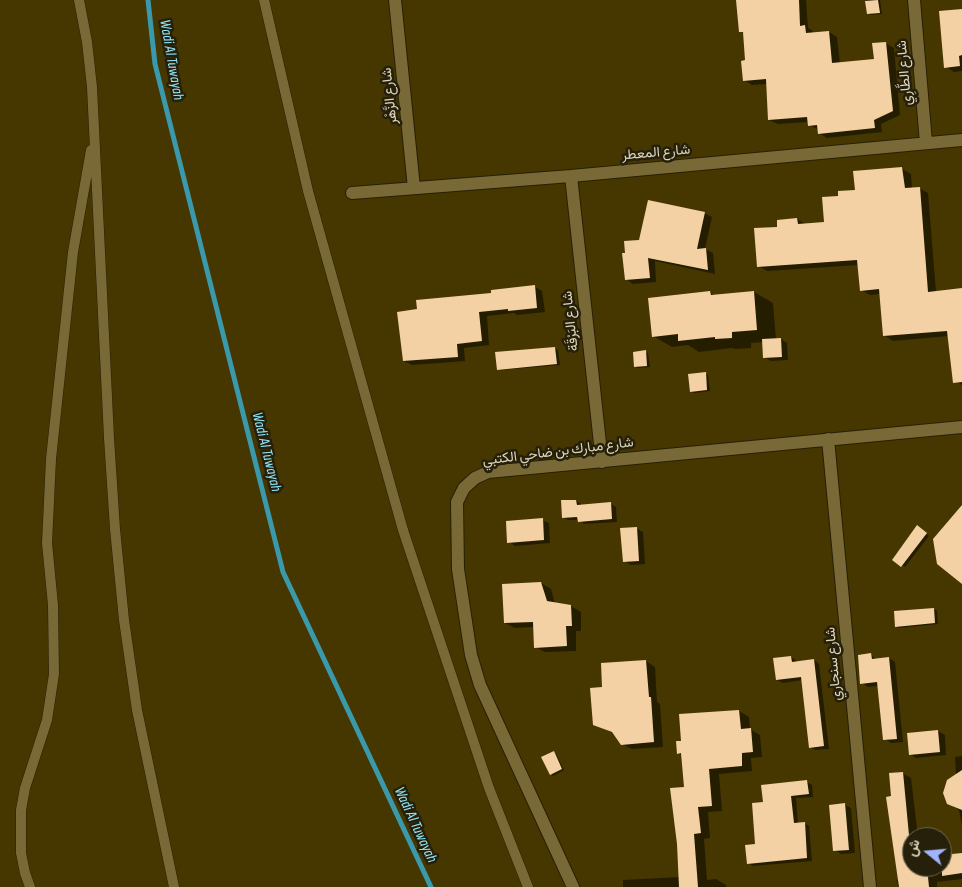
<!DOCTYPE html>
<html>
<head>
<meta charset="utf-8">
<style>
  body { margin:0 }
  #map { position:relative; width:962px; height:887px; overflow:hidden; background:#463700; font-family:"Sofia Sans Condensed",Vazirmatn,sans-serif }
  canvas { display:block }
  .north { position:absolute; left:902px; top:827px; width:50px; height:50px; box-sizing:border-box; background:#26200b; border:1px solid #6f6851; border-radius:50%; rotate:287deg; font-size:14px; font-weight:700; line-height:20px; text-align:center; color:#ddd5bb }
  .north::after { content:''; display:block; margin:auto; width:18px; height:22px; background:#a0b3fd; clip-path:polygon(50% 0,100% 100%,50% 72%,0 100%) }
</style>
</head>
<body>
<div id="map">
<canvas width="962" height="887"></canvas>
<div class="north">ش</div>
</div>
<script>
const ctx = document.querySelector('canvas').getContext('2d');
ctx.lineJoin = 'round';
function paint(path, color) {
  ctx.fillStyle = color;
  ctx.fill(path, 'evenodd');
}
function toPath(rows) {
  const path = new Path2D();
  for (const r of rows) {
    path.moveTo(r[0], r[1]);
    for (let i = 2; i < r.length; i += 2) path.lineTo(r[i], r[i + 1]);
  }
  return path;
}
function trace(path, color, width, dash) {
  ctx.strokeStyle = color;
  ctx.lineWidth = width;
  ctx.lineCap = dash ? 'butt' : 'round';
  ctx.setLineDash(dash || []);
  ctx.stroke(path);
}
function drawText(font, color, halo, rows, align = 'center') {
  ctx.font = font + ' "Sofia Sans Condensed",Vazirmatn,sans-serif';
  ctx.lineWidth = 5;
  ctx.setLineDash([]);
  ctx.textBaseline = 'middle';
  ctx.strokeStyle = halo;
  ctx.fillStyle = color;
  for (const [text, x, y, turn = 0] of rows) {
    ctx.save();
    ctx.translate(x, y);
    ctx.rotate((+turn || 0) * Math.PI / 180);
    ctx.textAlign = isNaN(turn) ? turn : align;
    if (halo) ctx.strokeText(text, 0, 0);
    ctx.fillText(text, 0, 0);
    ctx.restore();
  }
}
paint(toPath([
  [738,0,806,0,808,28,813,31,813,34,829,32,837,37,840,64,875,60,885,43,894,48,900,115,881,124,882,132,827,138,819,133,819,130,809,125,808,122,778,124,769,120,767,84,752,85,744,80,747,61,745,34,740,31],
  [866,0,880,0,882,14,871,15,868,13],
  [962,10,962,71,954,72,946,67],
  [902,169,911,174,912,189,919,188,928,193,936,292,962,289,962,385,954,380,949,336,893,341,885,336,881,294,870,295,861,290,859,265,767,271,758,266,779,228,797,219,807,225,826,223,839,197,856,191],
  [704,213,712,217,705,249,713,253,715,274,655,261,656,282,633,284,626,279,626,254,640,241],
  [534,286,542,291,545,312,517,315,514,313,487,316,489,345,464,348,465,361,412,365,404,361,493,295],
  [710,292,715,296,754,292,773,303,776,340,781,339,787,343,788,360,771,361,764,357,764,342,751,343,751,348,735,349,732,348,699,352,688,345,672,347,653,336],
  [555,348,558,350,560,365,501,370,498,369],
  [645,352,648,353,650,367,638,368,635,367],
  [706,374,708,375,710,391,694,393,691,391],
  [576,501,581,504,581,506,611,504,616,507,617,522,584,524,579,520,568,520,563,517],
  [542,520,549,523,550,543,515,546,509,542],
  [636,528,643,532,645,564,631,565,624,561],
  [920,529,929,536,905,567,893,559],
  [541,583,551,589,555,604,571,606,581,612,581,631,576,631,576,651,545,652,535,647,534,627,515,628,505,623],
  [934,609,937,611,938,624,899,628,896,626],
  [871,655,877,660,889,658,895,662,903,742,891,743,885,739,879,686,868,687,862,683],
  [791,657,796,660,797,662,814,660,819,664,829,749,815,750,810,747,803,680,783,683,777,680],
  [646,661,655,667,657,702,660,704,663,747,632,749,622,744,615,734,594,724,604,688],
  [739,711,749,717,750,729,760,735,762,757,751,758,752,771,719,774,722,811,708,812,710,838,704,839,707,880,716,879,726,885,726,887,623,887,623,880,680,877,685,788,683,755,678,753,682,742,681,716],
  [938,731,945,735,946,755,916,758,910,754,908,734],
  [554,752,556,754,564,770,553,776,551,774],
  [962,756,962,826,959,810,948,803,956,775,955,757],
  [902,773,911,778,918,837,912,837,912,867,942,867,942,856,962,854,962,879,937,882,937,887,898,887,897,880,899,879,893,798],
  [807,782,812,785,813,797,796,798,798,824,804,823,809,826,812,861,753,866,748,863,756,845,764,803],
  [845,805,851,808,855,853,841,854,835,850]
]), '#0007');
trace(toPath([
  [148,0,155,64,283,572,431,887]
]), '#3a9aac', 5);
paint(toPath([
  [736,0,799,0,800,26,805,25,806,33,829,31,832,63,874,59,872,43,886,42,893,111,874,120,875,128,818,134,817,125,808,126,807,117,768,120,766,79,743,81,741,61,745,60,743,32,739,32],
  [878,0,880,13,867,14,865,1],
  [962,9,962,55,959,56,960,66,944,68,939,11],
  [902,167,905,188,920,187,928,292,962,288,962,382,953,383,947,331,883,336,879,289,860,291,857,260,757,267,754,228,777,227,777,220,797,218,798,224,824,222,822,197,838,196,838,191,855,190,853,171],
  [648,200,705,212,697,249,706,248,708,270,648,258,650,278,625,280,622,253,625,253,624,241,639,240],
  [535,285,537,308,508,311,508,309,479,312,482,341,457,344,458,357,403,361,397,312,417,309,416,300,491,293,491,290],
  [710,291,711,295,754,291,757,330,732,332,732,338,715,339,715,337,678,341,678,334,652,337,648,298],
  [781,338,782,357,763,358,762,339],
  [555,347,557,364,497,370,495,352],
  [646,350,647,366,634,367,633,352],
  [706,372,707,390,690,392,688,374],
  [561,500,576,500,577,505,611,502,612,519,578,522,577,517,562,518],
  [962,505,962,584,937,564,933,539],
  [543,518,544,540,507,543,506,521],
  [917,525,927,533,901,567,892,560],
  [637,527,639,561,623,562,620,528],
  [541,582,547,601,571,605,572,626,566,626,567,646,534,648,533,622,504,623,502,584],
  [934,608,935,623,895,627,894,611],
  [871,653,872,659,889,657,897,739,883,740,877,682,860,684,858,655],
  [791,656,792,662,814,659,824,746,809,748,801,677,776,680,773,658],
  [646,660,649,697,651,697,654,742,621,745,612,732,593,725,590,688,602,687,601,663],
  [739,710,741,729,751,728,753,752,742,753,742,766,709,769,712,806,698,807,701,833,694,834,698,887,679,887,677,844,670,788,684,787,681,753,677,754,676,741,681,741,679,714],
  [938,730,940,752,909,755,907,733],
  [554,751,562,769,550,775,541,757],
  [962,770,962,810,947,804,943,793,947,780],
  [903,772,912,867,927,867,929,887,899,887,886,797,891,796,889,773],
  [807,780,809,794,791,796,794,823,805,822,807,858,747,864,745,845,755,844,752,803,763,802,761,785],
  [845,803,849,850,833,851,829,805],
  [962,853,962,873,942,876,942,855]
]), '#f4d1a4');
const service = toPath([
  [79,0,87,42,92,87,109,438,115,529,124,620,137,710,174,887],
  [264,0,308,191,403,530,489,788,528,887],
  [30,887,25,873,21,853,21,810,25,788,47,720,54,674,53,605,47,543,51,459,73,252,91,150]
]);
const minor = toPath([
  [395,0,414,188],
  [914,0,926,143],
  [571,176,602,462],
  [352,193,571,176,962,140],
  [828,439,870,887],
  [573,887,480,685,471,655,458,569,457,502,464,488,475,478,488,472,962,427]
]);
trace(service, '#272006', 11);
trace(minor, '#272006', 14);
trace(service, '#786937', 10);
trace(minor, '#786937', 12);
drawText('14px', '#ddd5bb', '#26200b', [
  ["شارع الطَّارِي",905,73,-95],
  ["شارع الزَّهْر",390,96,-96],
  ["شارع المعطر",656,153,-5],
  ["شارع البَرْقَة",571,321,-96],
  ["شارع مبارك بن ضاحي الكتبي",558,452,-7],
  ["شارع سنجاري",834,664,-95]
]);
drawText('italic 15px', '#92e8fa', '#26200b', [
  ["Wadi Al Tuwayah",171,60,80],
  ["Wadi Al Tuwayah",266,452,76],
  ["Wadi Al Tuwayah",415,825,65]
]);
</script>
</body>
</html>
